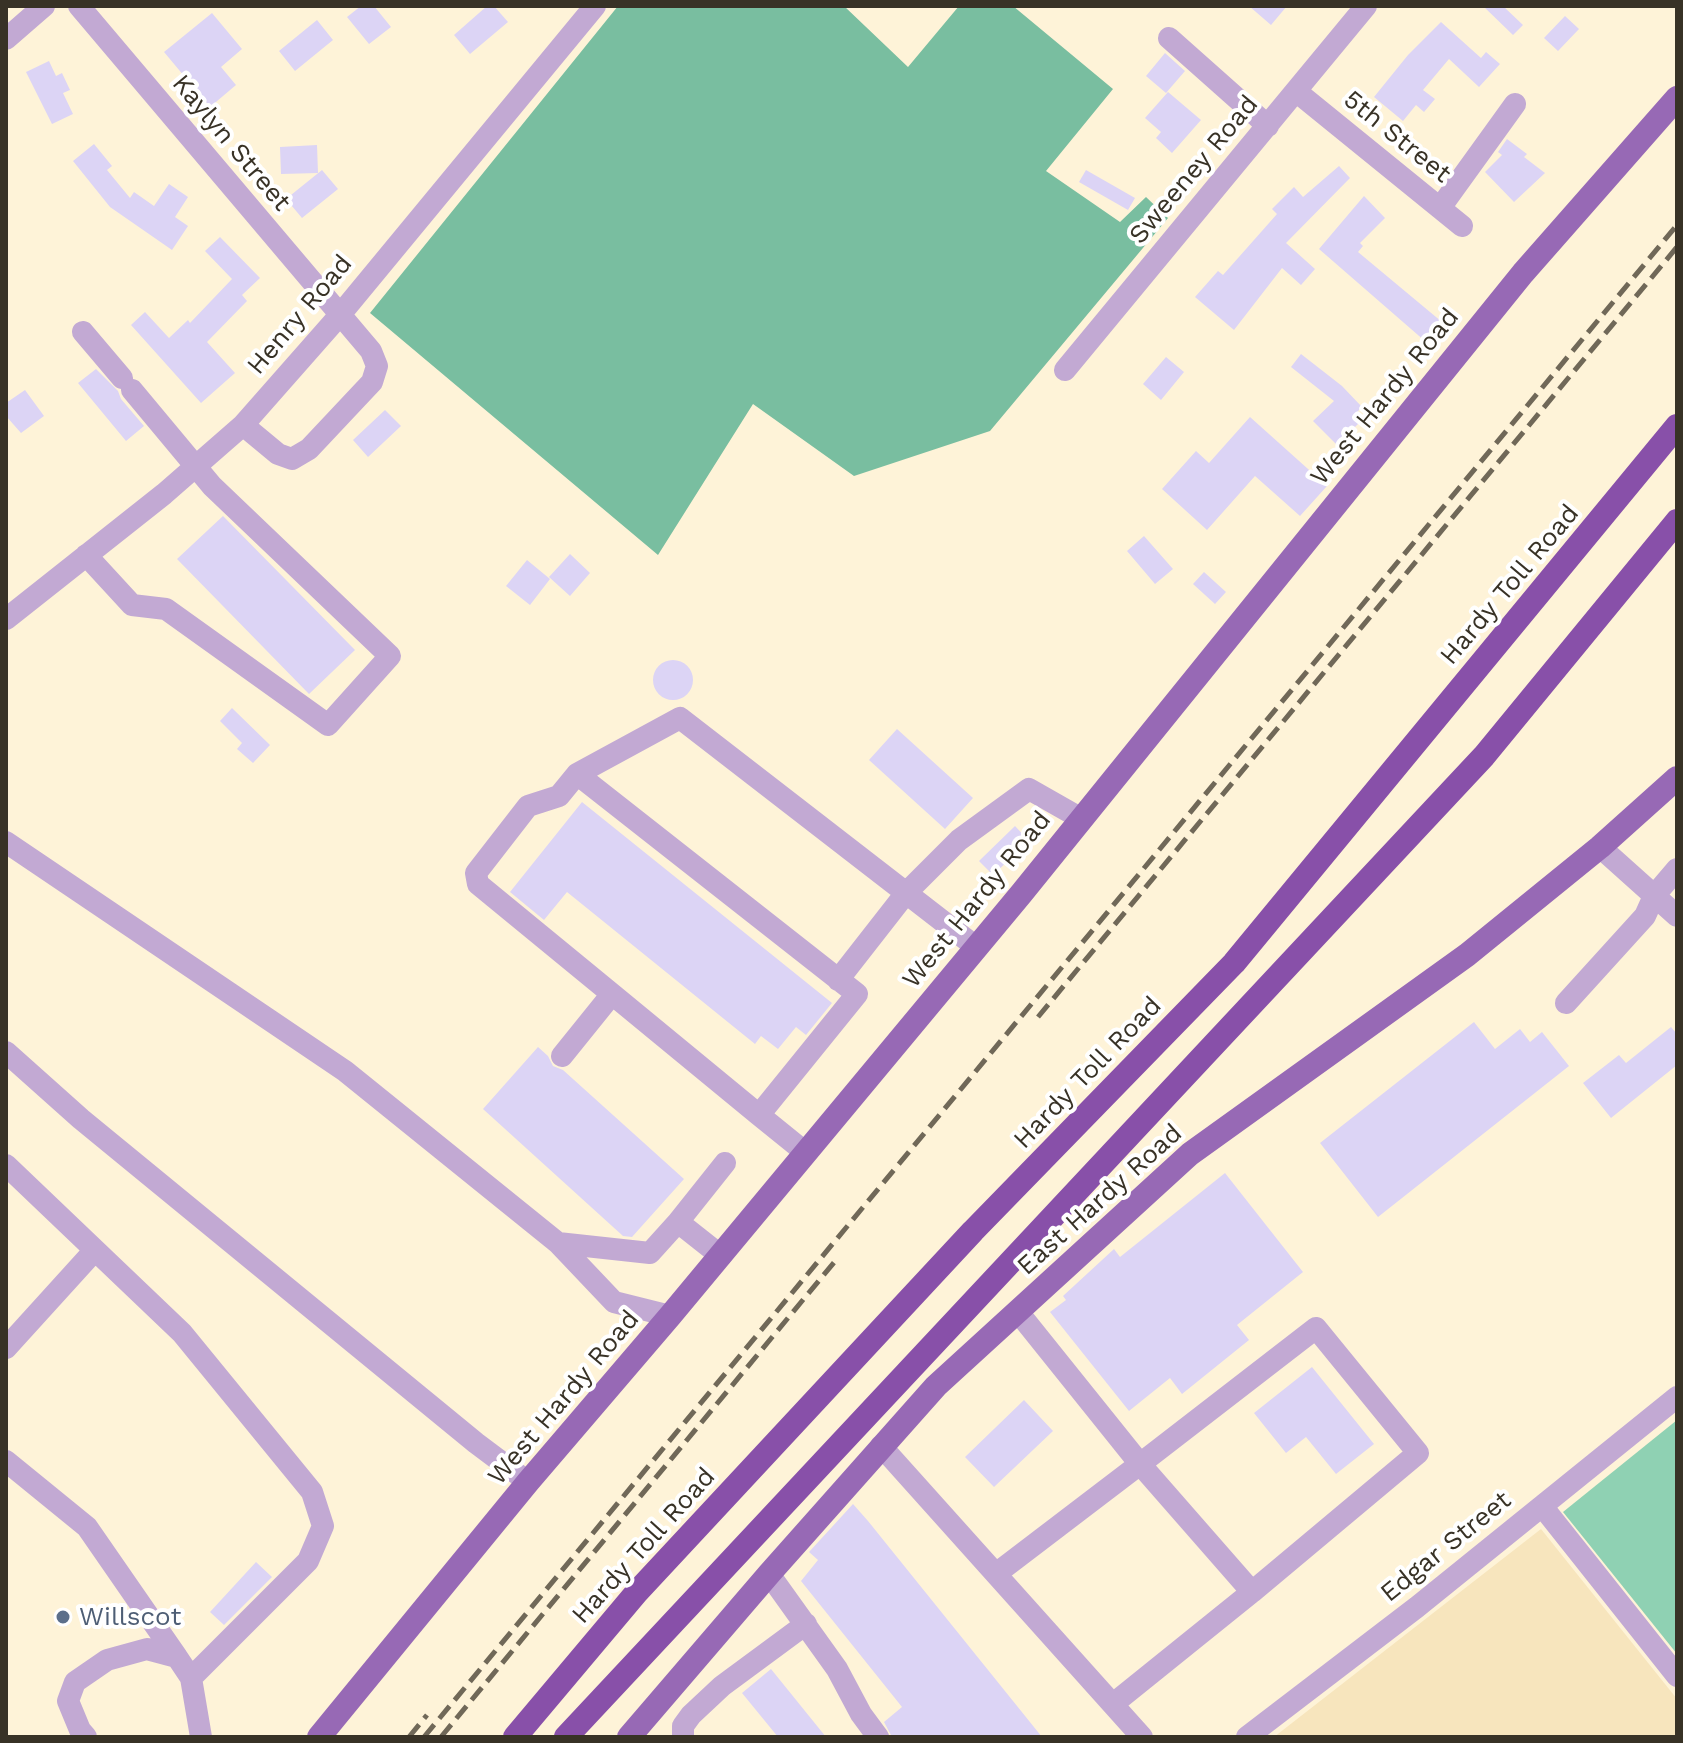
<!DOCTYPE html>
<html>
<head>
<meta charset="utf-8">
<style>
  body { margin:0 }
  #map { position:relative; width:1683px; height:1743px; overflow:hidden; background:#fef3d8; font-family:"Work Sans",sans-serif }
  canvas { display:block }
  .frame { position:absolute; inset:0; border:8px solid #383226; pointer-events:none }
</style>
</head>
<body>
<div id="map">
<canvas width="1683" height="1743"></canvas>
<div class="frame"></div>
</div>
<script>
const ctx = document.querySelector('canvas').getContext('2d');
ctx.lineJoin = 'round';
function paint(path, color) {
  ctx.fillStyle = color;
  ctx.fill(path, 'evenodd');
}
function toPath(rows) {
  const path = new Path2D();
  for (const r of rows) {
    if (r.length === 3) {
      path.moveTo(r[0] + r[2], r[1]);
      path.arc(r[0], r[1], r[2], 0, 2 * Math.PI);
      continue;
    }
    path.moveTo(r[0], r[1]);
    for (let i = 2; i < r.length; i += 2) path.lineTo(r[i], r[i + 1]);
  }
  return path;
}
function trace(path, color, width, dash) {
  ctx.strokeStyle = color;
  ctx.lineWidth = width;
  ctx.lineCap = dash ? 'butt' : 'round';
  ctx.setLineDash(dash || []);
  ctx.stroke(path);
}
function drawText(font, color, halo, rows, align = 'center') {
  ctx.font = font + ' "Work Sans",sans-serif';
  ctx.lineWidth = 8;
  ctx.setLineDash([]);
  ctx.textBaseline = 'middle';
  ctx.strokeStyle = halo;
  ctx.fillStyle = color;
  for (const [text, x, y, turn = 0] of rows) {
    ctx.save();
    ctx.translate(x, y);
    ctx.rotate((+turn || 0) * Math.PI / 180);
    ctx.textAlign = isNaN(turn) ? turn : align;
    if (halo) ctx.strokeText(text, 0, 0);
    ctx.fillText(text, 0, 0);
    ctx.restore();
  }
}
paint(toPath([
  [1541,1529,1677,1699,1677,1737,1274,1737]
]), '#f7e5bd');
paint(toPath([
  [1677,1420,1677,1654,1563,1512]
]), '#8fd1b3');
paint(toPath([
  [618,6,844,6,908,67,959,6,1013,6,1113,89,1046,171,1120,222,1146,197,1168,218,990,431,854,476,753,404,658,555,370,313]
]), '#79bea0');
paint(toPath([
  [361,6,374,6,391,27,369,44,347,17],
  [487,6,494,6,508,22,470,54,454,35],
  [1249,6,1287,6,1271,25],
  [1483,6,1503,6,1523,25,1513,35],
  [212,13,242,49,221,67,236,85,210,107,164,52],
  [1565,16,1579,29,1558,51,1544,38],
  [317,20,333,40,295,71,279,51],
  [1441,22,1481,58,1486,52,1500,64,1479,87,1449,59,1423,90,1435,99,1424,112,1416,105,1403,121,1374,97,1408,55],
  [1165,53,1185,71,1166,93,1146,76],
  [49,61,56,76,62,73,70,90,63,93,73,114,52,124,26,72],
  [1168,92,1201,120,1172,153,1156,138,1161,132,1145,118],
  [1507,139,1527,154,1524,157,1545,173,1514,202,1485,172,1502,155,1498,152],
  [94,144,112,166,107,170,130,198,134,192,154,206,169,184,188,197,175,217,188,226,172,250,110,207,73,161],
  [317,145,318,173,281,174,280,147],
  [1339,166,1350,178,1286,243,1315,269,1301,285,1282,268,1234,330,1195,297,1218,271,1223,275,1277,214,1272,209,1294,187,1303,197],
  [322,170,338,189,302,218,286,199],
  [1086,170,1135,198,1128,210,1079,182],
  [1364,196,1385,218,1360,243,1363,246,1358,252,1442,322,1426,342,1319,249],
  [220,237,260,278,242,295,247,301,207,342,235,373,201,403,131,325,145,312,169,338,188,320,190,323,232,279,205,251],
  [1301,354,1342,386,1362,407,1352,417,1359,423,1337,445,1313,421,1334,401,1291,367],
  [1166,357,1184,372,1161,400,1143,384],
  [96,369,118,391,121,399,144,426,126,441,78,383],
  [25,390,44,416,21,433,6,416,6,403],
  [385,410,401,426,368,457,353,440],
  [1250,417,1327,486,1300,516,1255,476,1207,530,1162,489,1196,451,1209,463],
  [223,516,355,650,309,694,177,559],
  [1144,536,1173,569,1155,584,1127,551],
  [570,554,590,573,570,596,549,577],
  [527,560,550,579,530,605,506,586],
  [1204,572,1226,592,1215,604,1193,584],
  [673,680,20],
  [232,708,270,745,253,763,237,749,242,743,220,721],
  [897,729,973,798,945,829,869,760],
  [582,802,832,1003,806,1035,796,1027,778,1049,761,1036,755,1044,567,892,544,920,510,892],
  [1015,826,1029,841,993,875,979,861],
  [1474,1022,1495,1049,1520,1029,1530,1042,1542,1032,1569,1066,1378,1217,1320,1143],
  [1671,1027,1677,1034,1677,1065,1611,1118,1583,1083,1619,1055,1626,1063],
  [538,1047,548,1056,553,1066,563,1070,684,1179,632,1237,623,1236,483,1109],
  [1225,1173,1303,1272,1237,1325,1249,1340,1182,1394,1170,1378,1129,1411,1050,1312,1066,1300,1063,1296,1114,1249,1120,1257],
  [1312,1367,1374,1444,1336,1474,1306,1437,1286,1453,1254,1413],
  [1024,1400,1053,1431,994,1487,965,1457],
  [853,1504,868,1521,1042,1737,892,1737,884,1722,902,1707,801,1581,818,1560,809,1552],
  [256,1562,272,1577,224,1625,210,1612],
  [771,1669,826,1737,778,1737,742,1693]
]), '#dcd4f5');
trace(toPath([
  [79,6,371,351,377,366,372,382,309,449,292,459,278,454,243,425],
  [1169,38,1268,126],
  [6,39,44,6],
  [1297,92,1462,226],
  [1440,208,1515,104],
  [83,332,122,378],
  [1065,370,1366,6],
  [86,555,132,605,166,609,328,725,390,656,212,486,132,390],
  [6,619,164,494,243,425,339,316,595,6],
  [577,774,680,718,976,947],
  [6,842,345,1071,558,1243,614,1302,670,1316],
  [1600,847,1677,916],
  [838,980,906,893,959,840,1029,789,1080,818],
  [1566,1003,1645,916,1654,896,1677,869],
  [6,1052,81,1119,476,1443,528,1482],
  [562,1056,612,994],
  [759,1115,857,994,577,774,559,796,528,806,476,873,478,884,612,994,759,1115,806,1153],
  [6,1165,182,1333,312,1492,323,1526,308,1561,191,1678],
  [678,1222,725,1163],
  [558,1243,650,1253,678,1222,721,1256],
  [6,1348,95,1250],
  [881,1446,1142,1737],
  [6,1461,87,1527,177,1657],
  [1542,1506,1677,1676],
  [997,1573,1140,1464,1316,1328,1418,1453,1252,1592,1140,1464,1018,1312],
  [769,1574,837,1669,861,1714,878,1737],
  [1113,1704,1252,1592],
  [86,1737,80,1730,68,1701,75,1682,107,1660,147,1649,177,1657,191,1678,201,1737],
  [683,1737,683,1726,691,1715,722,1686,806,1624],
  [1247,1737,1417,1607,1677,1397]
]), '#c2a9d3', 22);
trace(toPath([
  [319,1737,528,1482,670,1316,1021,894,1523,273,1677,98],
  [629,1737,769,1574,936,1386,1190,1154,1467,955,1600,847,1677,778]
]), '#9769b5', 24);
trace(toPath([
  [515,1737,637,1592,973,1231,1234,963,1677,426],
  [566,1737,1484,756,1677,521]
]), '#8850a9', 24);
trace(toPath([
  [1038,1017,1677,247],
  [409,1737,427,1715],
  [424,1737,1677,225],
  [441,1737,836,1260]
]), '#706858', 5, [16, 8]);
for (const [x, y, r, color] of [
  [63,1617,8,"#5c6f8a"]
]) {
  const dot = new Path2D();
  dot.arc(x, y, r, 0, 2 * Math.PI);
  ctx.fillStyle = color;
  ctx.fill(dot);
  trace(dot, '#fff', 3);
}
drawText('26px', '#383226', '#fff', [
  ["5th Street",1397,137,39],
  ["Kaylyn Street",231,143,50],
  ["Sweeney Road",1194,170,-50],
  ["Henry Road",300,315,-50],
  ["West Hardy Road",1385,397,-51],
  ["Hardy Toll Road",1510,585,-50],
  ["West Hardy Road",977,900,-51],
  ["Hardy Toll Road",1088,1073,-46],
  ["East Hardy Road",1100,1200,-42],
  ["West Hardy Road",564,1398,-50],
  ["Hardy Toll Road",644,1546,-48],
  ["Edgar Street",1446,1547,-39]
]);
drawText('26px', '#4e5e75', '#fff', [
  ["Willscot",79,1617]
], 'left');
</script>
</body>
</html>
